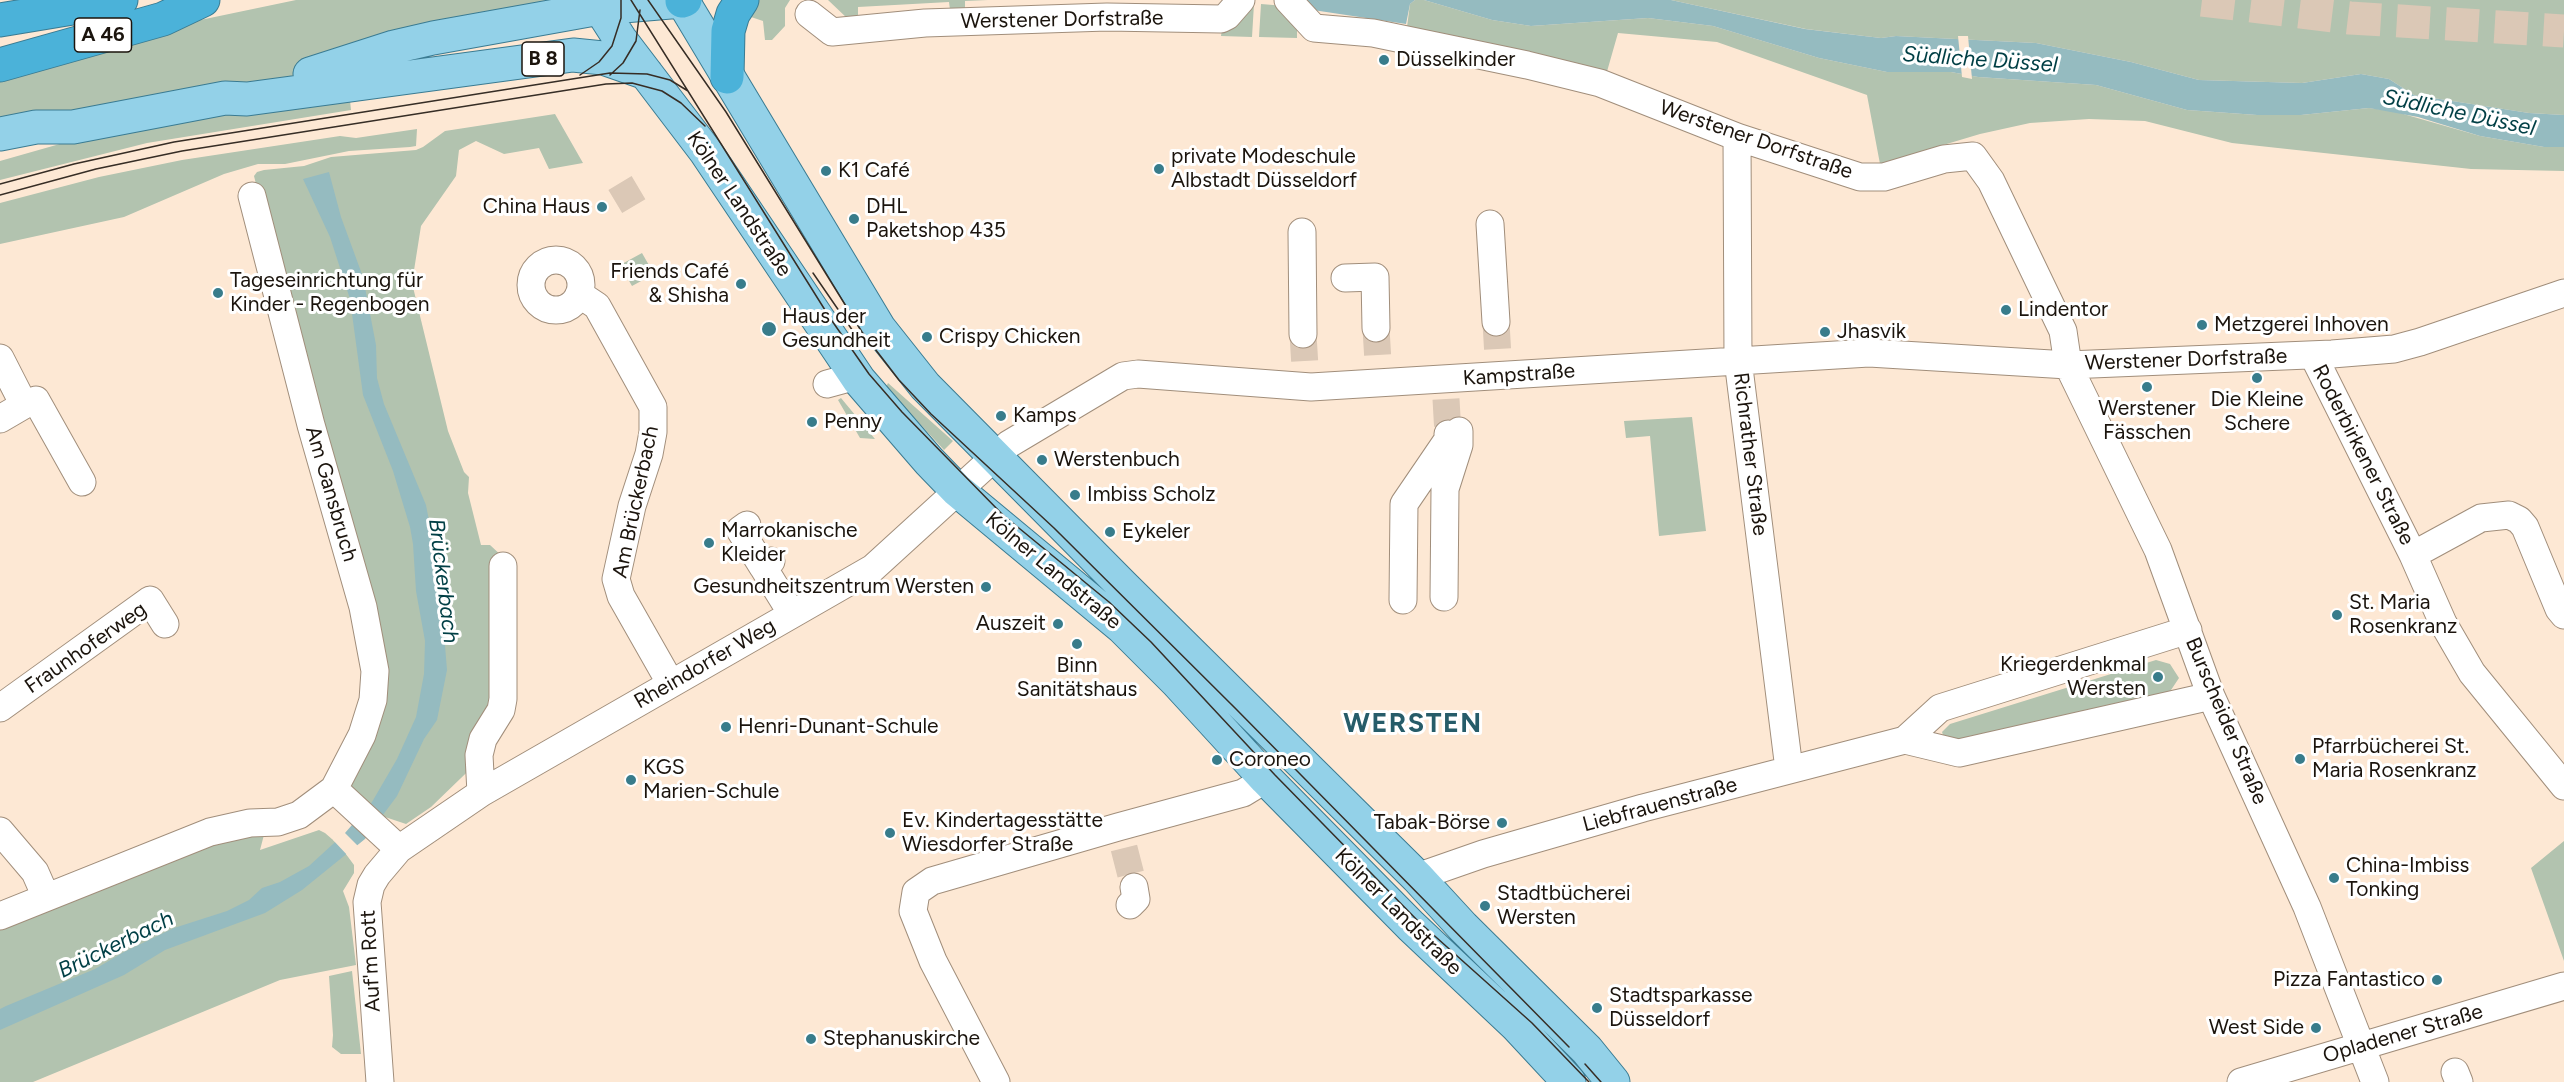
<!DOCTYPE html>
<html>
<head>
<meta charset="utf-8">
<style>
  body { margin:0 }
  canvas { display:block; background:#fde8d4 }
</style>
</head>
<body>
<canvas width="2564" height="1082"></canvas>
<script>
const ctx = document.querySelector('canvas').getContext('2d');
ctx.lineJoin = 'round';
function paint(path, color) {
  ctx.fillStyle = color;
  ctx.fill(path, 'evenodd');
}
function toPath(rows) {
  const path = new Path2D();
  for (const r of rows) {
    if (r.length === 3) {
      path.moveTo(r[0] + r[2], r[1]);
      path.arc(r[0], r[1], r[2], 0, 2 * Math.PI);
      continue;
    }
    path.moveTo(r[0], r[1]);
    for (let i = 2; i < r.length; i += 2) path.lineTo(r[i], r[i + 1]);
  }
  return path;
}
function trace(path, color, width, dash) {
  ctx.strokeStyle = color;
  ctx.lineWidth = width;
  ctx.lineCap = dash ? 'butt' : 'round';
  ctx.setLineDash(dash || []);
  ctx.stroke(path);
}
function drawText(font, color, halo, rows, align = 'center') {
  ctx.font = font + ' Figtree,sans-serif';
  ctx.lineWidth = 6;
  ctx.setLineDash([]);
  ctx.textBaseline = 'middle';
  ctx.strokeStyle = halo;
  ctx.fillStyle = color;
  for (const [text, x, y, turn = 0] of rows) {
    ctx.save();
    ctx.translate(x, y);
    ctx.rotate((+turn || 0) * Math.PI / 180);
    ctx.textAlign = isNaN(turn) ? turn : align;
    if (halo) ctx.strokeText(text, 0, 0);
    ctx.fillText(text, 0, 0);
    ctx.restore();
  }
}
paint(toPath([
  [296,0,550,0,549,4,284,80,0,130,0,77,162,28],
  [755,0,790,0,785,8,785,26,772,40,765,40,763,21,742,14],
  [828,0,988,0,965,1,965,18,951,18,949,2,858,7,858,19,848,19],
  [1415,0,1424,0,1492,20,1531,26,1648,18,1713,26,1819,58,1887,72,1951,72,1978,77,2096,85,2187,110,2257,115,2301,115,2369,108,2393,111,2480,136,2544,147,2564,147,2564,171,2471,169,2232,143,2145,121,2089,119,2030,123,1980,134,1880,164,1867,95,1717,42,1618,33,1606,75,1407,27,1410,4],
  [1671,0,2564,0,2564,115,2529,113,2414,95,2389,79,2361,74,2302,83,2199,80,2131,62,2036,43,1896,36,1881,38,1806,29],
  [1246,3,1254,4,1252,37,1221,36,1222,29],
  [1261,4,1285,6,1297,20,1297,38,1259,37],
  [350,100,351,110,147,143,0,180,0,161,130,124],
  [555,114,583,163,549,169,539,148,504,154,476,141,459,150,456,176,421,226,412,283,448,431,464,472,469,477,468,493,481,545,490,545,504,558,490,750,431,807,406,824,385,817,350,786,374,718,301,365,254,176,257,172,264,170,304,166,331,157,416,150,423,147,445,131],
  [417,129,416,146,410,147,349,151,285,164,258,164,224,174,124,217,0,244,0,203,99,177,182,160,340,136,356,138],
  [642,253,654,274,632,286,620,265],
  [888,383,953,441,944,450,886,387],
  [841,398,875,439,860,438,838,400],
  [1692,417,1706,531,1659,536,1650,436,1626,438,1624,421],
  [2156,660,2170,664,2179,678,2169,693,1959,742,1944,738,1942,732,1950,724],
  [319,830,325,833,340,846,354,865,354,873,343,891,349,907,356,965,280,980,33,1082,0,1082,0,921,171,855,265,831,260,850],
  [2564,841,2564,961,2531,868],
  [352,971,361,1054,341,1054,332,1047,333,1035,329,976]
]), '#b2c3af');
paint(toPath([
  [1307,0,1415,0,1410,4,1406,24,1313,10],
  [1424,0,1671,0,1805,29,1881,38,1896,36,2036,43,2131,62,2199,80,2302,83,2361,74,2389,79,2414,95,2529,113,2564,115,2564,147,2544,147,2480,136,2418,117,2369,108,2301,115,2257,115,2187,110,2096,85,1978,77,1951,72,1887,72,1819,58,1713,26,1648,18,1531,26,1492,20],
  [329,172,341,217,363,277,376,345,377,378,384,404,426,505,431,531,433,572,443,621,447,670,437,720,424,739,397,796,365,839,302,890,265,913,165,950,124,975,0,1030,0,1009,6,1006,95,969,124,952,174,928,227,911,249,900,262,888,280,882,309,866,345,833,372,802,397,759,416,717,424,674,425,641,416,591,413,544,410,527,393,471,363,395,350,299,330,237,303,179]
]), '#95bbc0');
paint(toPath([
  [1958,36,1968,36,1972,79,1962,77],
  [343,831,359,847,349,857,333,840]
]), '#fde8d4');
trace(toPath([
  [620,183,639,215],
  [1496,322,1498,357],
  [1376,328,1378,362],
  [1303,334,1305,367],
  [1446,399,1448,434],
  [1124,848,1134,887]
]), '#dbc8b6', 27, [27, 14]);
trace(toPath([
  [2202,0,2350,18,2564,31]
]), '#dbc8b6', 33, [33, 16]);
const minor = toPath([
  [1288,0,1314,28,1373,33,1527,65,1600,83,1737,137,1860,177,1884,177,1944,159,1973,156,1991,181,2063,331,2068,365,2158,550,2211,696,2307,907,2375,1082],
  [809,14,832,32,925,23,1107,17,1221,19,1227,16,1241,0],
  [1737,137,1738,360,1789,769],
  [1490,224,1496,322],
  [1302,232,1303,334],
  [556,285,25],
  [1345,278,1375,277,1376,328],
  [579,294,597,306,653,407,653,432,649,454,632,506,616,579,621,596,671,684],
  [2313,355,2413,555,2443,623,2472,673,2564,786],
  [0,358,24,405,0,419],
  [827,384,849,378,859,380],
  [24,405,36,400,82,482],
  [747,525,740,530,763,567],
  [2413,555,2481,518,2509,515,2519,520,2525,527,2559,609,2564,615],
  [771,561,763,567,792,614],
  [1444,597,1445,489,1459,445,1459,431],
  [1403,600,1404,504,1449,438,1448,434],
  [0,708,150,600,165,624],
  [1905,740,1959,753,2211,696],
  [334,789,399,849],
  [481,793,479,755,483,739,501,710,503,699,503,566],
  [0,831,35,872,46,897],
  [1417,877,1483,854,1643,808,1905,740,1940,708,2188,630],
  [1130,905,1136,899,1134,887],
  [0,916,210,832,250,823,278,822,299,815,334,789,362,735,373,700,375,671,363,607,311,425,252,196],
  [2455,1072,2459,1082],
  [380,1082,367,902,371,885,377,875,399,849,481,793,873,568,1009,444,1123,376,1138,374,1311,387,1869,353,2068,365,2332,354,2394,349,2420,342,2564,293],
  [996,1082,933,961,913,911,916,892,932,881,1118,827,1243,793,1266,779],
  [2241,1082,2564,986]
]);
const major = toPath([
  [595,0,620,39,706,152,859,380,929,461,957,490,1122,627,1177,682,1266,779,1411,926,1517,1026,1569,1082],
  [682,0,879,328,925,386,1122,585,1417,877,1463,927,1587,1050,1613,1082],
  [310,74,394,47,433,38,600,8,682,1],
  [0,134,36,127,73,127,225,98,247,99,573,55,603,58,646,73]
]);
const highway = toPath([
  [682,1,685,0],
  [0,20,121,0],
  [0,65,163,19,203,0],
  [727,77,728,31,733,14,742,0]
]);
trace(minor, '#a18e7b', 29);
trace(major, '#3a7b92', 35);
trace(highway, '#3a7b92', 35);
trace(minor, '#fff', 27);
trace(major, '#93d1e8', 33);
trace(highway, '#4bb2d9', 33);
trace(toPath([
  [631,0,830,318,869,374,902,412,1003,515,1109,602,1151,642,1275,775,1418,921,1532,1023,1589,1082],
  [648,0,726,112,862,332,899,380,931,414,1054,528,1236,709,1569,1047],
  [580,75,599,62,612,46,621,18,621,0],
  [610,75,623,63,636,41,640,10],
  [0,184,74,164,174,142,610,73,647,74,670,80,688,91],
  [0,195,96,169,182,151,606,84,632,83,662,91,681,103,705,126],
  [813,273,857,337],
  [1585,1064,1601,1082]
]), '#362d25', 1.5);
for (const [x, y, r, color] of [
  [1384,60,6,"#387c8b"],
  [1159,169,6,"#387c8b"],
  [826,171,6,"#387c8b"],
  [602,207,6,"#387c8b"],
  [854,219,6,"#387c8b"],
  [741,284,6,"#387c8b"],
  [218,293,6,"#387c8b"],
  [2006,310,6,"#387c8b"],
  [2202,325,6,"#387c8b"],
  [769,329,8,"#387c8b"],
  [1825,332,6,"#387c8b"],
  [927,337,6,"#387c8b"],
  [2257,378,6,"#387c8b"],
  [2147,387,6,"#387c8b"],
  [1001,416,6,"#387c8b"],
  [812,422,6,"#387c8b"],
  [1042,460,6,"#387c8b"],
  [1075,495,6,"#387c8b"],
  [1110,532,6,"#387c8b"],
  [709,543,6,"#387c8b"],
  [986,587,6,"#387c8b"],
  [2337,615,6,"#387c8b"],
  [1058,624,6,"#387c8b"],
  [1077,644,6,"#387c8b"],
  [2158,677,6,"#387c8b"],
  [726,727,6,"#387c8b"],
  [2300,759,6,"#387c8b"],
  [1217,760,6,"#387c8b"],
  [631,780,6,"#387c8b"],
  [1502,823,6,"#387c8b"],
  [890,833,6,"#387c8b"],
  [2334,878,6,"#387c8b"],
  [1485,906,6,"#387c8b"],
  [2437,980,6,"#387c8b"],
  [1597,1008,6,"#387c8b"],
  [2316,1028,6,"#387c8b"],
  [811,1039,6,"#387c8b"]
]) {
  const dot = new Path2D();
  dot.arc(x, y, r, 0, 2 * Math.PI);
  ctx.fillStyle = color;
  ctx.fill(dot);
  trace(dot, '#fff', 2);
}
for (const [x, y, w] of [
  [103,35,57],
  [543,59,42]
]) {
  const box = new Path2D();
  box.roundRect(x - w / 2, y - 17, w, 34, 4.5);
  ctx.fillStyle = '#fff';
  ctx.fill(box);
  trace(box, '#1b140d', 1.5);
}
drawText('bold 20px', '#1b140d', null, [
  ["A 46",103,35],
  ["B 8",543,59]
]);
drawText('21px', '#1b140d', '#fff', [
  ["Werstener Dorfstraße",1062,20,-1],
  ["Werstener Dorfstraße",1756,140,19],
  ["Kölner Landstraße",739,204,56],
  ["Werstener Dorfstraße",2186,360,-2],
  ["Kampstraße",1519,375,-4],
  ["Richrather Straße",1750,454,83],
  ["Roderbirkener Straße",2363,455,63],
  ["Am Gansbruch",331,494,74],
  ["Am Brückerbach",636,502,-78],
  ["Kölner Landstraße",1053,571,40],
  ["Fraunhoferweg",86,648,-35],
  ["Rheindorfer Weg",705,664,-30],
  ["Burscheider Straße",2226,721,67],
  ["Liebfrauenstraße",1660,805,-15],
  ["Kölner Landstraße",1398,912,45],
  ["Auf'm Rott",371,961,-93],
  ["Opladener Straße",2403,1034,-16]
]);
drawText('21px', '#1b140d', '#fff', [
  ["Düsselkinder",1396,60],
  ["private Modeschule",1171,157],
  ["Albstadt Düsseldorf",1171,181],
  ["K1 Café",838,171],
  ["China Haus",590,207,"right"],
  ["DHL",866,207],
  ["Paketshop 435",866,231],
  ["Friends Café",729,272,"right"],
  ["& Shisha",729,296,"right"],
  ["Tageseinrichtung für",230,281],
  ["Kinder - Regenbogen",230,305],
  ["Lindentor",2018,310],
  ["Haus der",782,317],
  ["Gesundheit",782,341],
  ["Metzgerei Inhoven",2214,325],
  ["Jhasvik",1837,332],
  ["Crispy Chicken",939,337],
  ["Die Kleine",2257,400,"center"],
  ["Schere",2257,424,"center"],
  ["Werstener",2147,409,"center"],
  ["Fässchen",2147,433,"center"],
  ["Kamps",1013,416],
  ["Penny",824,422],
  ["Werstenbuch",1054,460],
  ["Imbiss Scholz",1087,495],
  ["Marrokanische",721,531],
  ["Kleider",721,555],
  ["Eykeler",1122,532],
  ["Gesundheitszentrum Wersten",974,587,"right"],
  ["St. Maria",2349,603],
  ["Rosenkranz",2349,627],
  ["Auszeit",1046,624,"right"],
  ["Kriegerdenkmal",2146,665,"right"],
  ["Wersten",2146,689,"right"],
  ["Binn",1077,666,"center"],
  ["Sanitätshaus",1077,690,"center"],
  ["Henri-Dunant-Schule",738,727],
  ["Pfarrbücherei St.",2312,747],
  ["Maria Rosenkranz",2312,771],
  ["Coroneo",1229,760],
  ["KGS",643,768],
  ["Marien-Schule",643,792],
  ["Ev. Kindertagesstätte",902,821],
  ["Wiesdorfer Straße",902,845],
  ["Tabak-Börse",1490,823,"right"],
  ["China-Imbiss",2346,866],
  ["Tonking",2346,890],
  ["Stadtbücherei",1497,894],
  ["Wersten",1497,918],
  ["Pizza Fantastico",2425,980,"right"],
  ["Stadtsparkasse",1609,996],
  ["Düsseldorf",1609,1020],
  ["West Side",2304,1028,"right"],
  ["Stephanuskirche",823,1039]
], 'left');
drawText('italic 22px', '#003f45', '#fff', [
  ["Südliche Düssel",1980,60,4],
  ["Südliche Düssel",2459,113,12],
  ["Brückerbach",443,581,83],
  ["Brückerbach",116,945,-26]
]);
ctx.letterSpacing = '1.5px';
drawText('bold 27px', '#265c69', '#fff', [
  ["WERSTEN",1413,724]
]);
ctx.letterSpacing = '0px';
</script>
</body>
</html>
